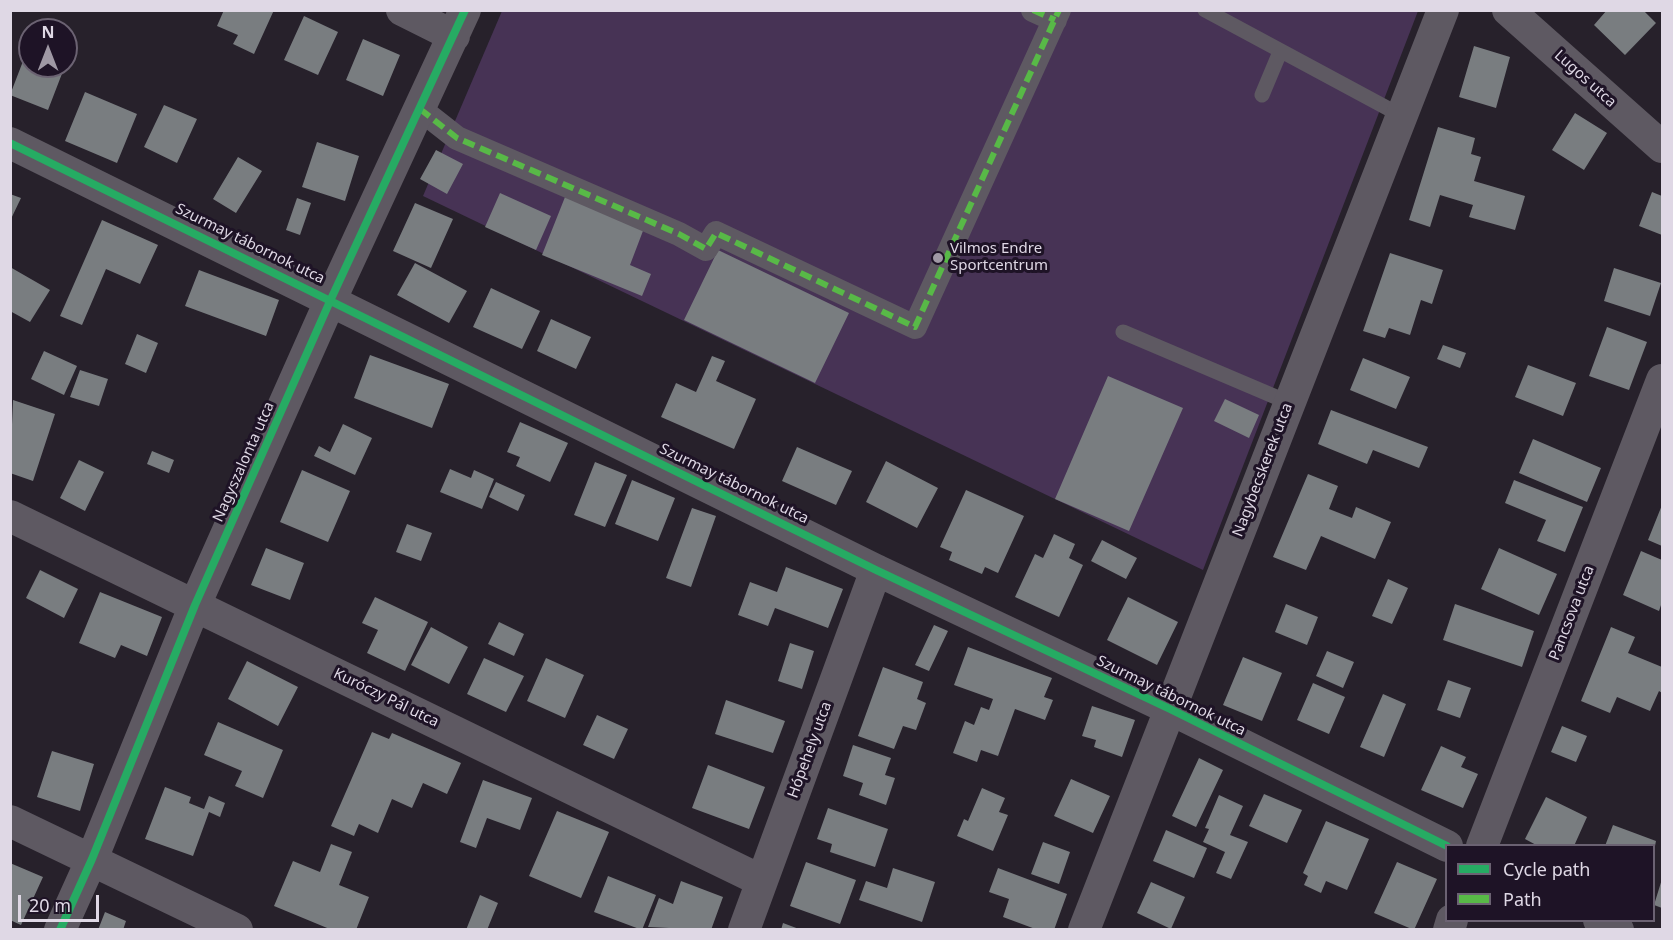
<!DOCTYPE html>
<html>
<head>
<meta charset="utf-8">
<style>
  body { margin:0 }
  #map { position:relative; width:1673px; height:940px; overflow:hidden; background:#27212b; font-family:"Noto Sans",sans-serif }
  canvas { display:block }
  .frame { position:absolute; inset:0; border:12px solid #dfd8e5; pointer-events:none }
  .legend { position:absolute; left:1445px; top:844px; width:210px; height:78px; box-sizing:border-box; background:#1e1326; border:2px solid #6b6272; margin:0; padding:8px 10px; list-style:none; font-size:18px; color:#dfd8e5 }
  .legend li { display:flex; align-items:center; gap:12px; height:30px }
  .legend b { width:30px; border:2px solid #6b6272 }
  .north { position:absolute; left:18px; top:18px; width:60px; height:60px; box-sizing:border-box; background:#1e1326; border:2px solid #6b6272; border-radius:50%; rotate:0deg; font-size:16px; font-weight:700; line-height:24px; text-align:center; color:#dfd8e5 }
  .north::after { content:''; display:block; margin:auto; width:21px; height:27px; background:#9f98a4; clip-path:polygon(50% 0,100% 100%,50% 72%,0 100%) }
  .scale { position:absolute; left:18px; top:895px; width:81px; height:27px; box-sizing:border-box; border:3px solid #dfd8e5; border-top:0; padding-left:8px; font-size:18px; line-height:21px; white-space:nowrap; color:#dfd8e5; -webkit-text-stroke:4px #1e1326; paint-order:stroke }
</style>
</head>
<body>
<div id="map">
<canvas width="1673" height="940"></canvas>
<div class="frame"></div>
<ul class="legend">
<li><b style="height:8px;background:#26ab63"></b>Cycle path</li>
<li><b style="height:8px;background:#58b947"></b>Path</li>
</ul>
<div class="north">N</div>
<div class="scale">20 m</div>
</div>
<script>
const ctx = document.querySelector('canvas').getContext('2d');
ctx.lineJoin = 'round';
function paint(path, color) {
  ctx.fillStyle = color;
  ctx.fill(path, 'evenodd');
}
function toPath(rows) {
  const path = new Path2D();
  for (const r of rows) {
    path.moveTo(r[0], r[1]);
    for (let i = 2; i < r.length; i += 2) path.lineTo(r[i], r[i + 1]);
  }
  return path;
}
function trace(path, color, width, dash) {
  ctx.strokeStyle = color;
  ctx.lineWidth = width;
  ctx.lineCap = dash ? 'butt' : 'round';
  ctx.setLineDash(dash || []);
  ctx.stroke(path);
}
function drawText(font, color, halo, rows, align = 'center') {
  ctx.font = font + ' "Noto Sans",sans-serif';
  ctx.lineWidth = 6;
  ctx.setLineDash([]);
  ctx.textBaseline = 'middle';
  ctx.strokeStyle = halo;
  ctx.fillStyle = color;
  for (const [text, x, y, turn = 0] of rows) {
    ctx.save();
    ctx.translate(x, y);
    ctx.rotate((+turn || 0) * Math.PI / 180);
    ctx.textAlign = isNaN(turn) ? turn : align;
    if (halo) ctx.strokeText(text, 0, 0);
    ctx.fillText(text, 0, 0);
    ctx.restore();
  }
}
paint(toPath([
  [502,11,1418,11,1203,570,423,196]
]), '#473355');
paint(toPath([
  [224,10,274,10,254,54,233,44,238,35,217,26],
  [1607,10,1643,10,1656,23,1625,55,1594,25],
  [304,16,338,32,318,75,284,60],
  [363,39,400,55,383,96,346,80],
  [1474,46,1510,57,1496,108,1459,97],
  [25,56,30,58,30,66,50,66,63,71,48,110,10,95],
  [85,92,137,114,117,163,65,141],
  [164,105,197,119,177,163,144,147],
  [1575,113,1607,133,1584,170,1552,150],
  [1438,127,1475,138,1471,154,1481,157,1474,181,1525,196,1515,230,1469,217,1473,205,1440,195,1430,227,1409,220],
  [317,142,359,156,345,201,302,187],
  [436,150,463,164,447,194,420,179],
  [238,157,262,171,236,213,213,199],
  [567,192,646,223,630,265,651,274,642,296,542,255],
  [1652,192,1662,196,1662,235,1639,226],
  [500,193,551,216,536,250,485,227],
  [10,194,21,198,10,221],
  [297,198,311,203,300,235,286,230],
  [415,203,453,219,431,268,393,251],
  [102,220,158,245,140,284,106,269,82,325,60,316],
  [718,250,849,313,815,383,684,320],
  [1390,253,1443,270,1432,304,1421,300,1410,335,1389,328,1385,338,1363,331],
  [415,263,467,291,449,323,397,295],
  [10,267,50,290,30,322,10,311],
  [1614,268,1661,283,1650,316,1604,301],
  [199,270,279,300,266,336,185,306],
  [491,288,540,311,522,349,473,327],
  [551,319,591,337,576,369,537,351],
  [1607,327,1647,342,1629,390,1589,376],
  [137,334,158,343,146,373,125,364],
  [1443,345,1466,353,1460,368,1437,359],
  [44,351,77,366,64,395,31,379],
  [370,355,449,384,432,428,354,398],
  [712,356,725,361,716,381,756,399,734,449,661,417,676,383,696,392],
  [1363,358,1410,377,1396,409,1350,390],
  [1528,365,1576,383,1563,416,1515,397],
  [80,370,108,379,99,406,70,397],
  [1108,376,1183,408,1129,531,1055,499],
  [1225,399,1259,415,1249,438,1214,421],
  [13,400,55,414,33,481,10,473],
  [1331,410,1428,447,1419,468,1373,450,1367,464,1318,444],
  [520,422,568,443,550,482,516,466,520,457,507,452],
  [343,424,372,438,355,475,314,456,319,446,330,452],
  [1533,439,1601,468,1587,502,1519,473],
  [797,447,852,471,836,505,782,481],
  [152,451,174,460,169,473,147,464],
  [79,460,104,472,85,511,60,498],
  [886,461,938,488,917,528,866,502],
  [595,462,627,475,605,527,574,515],
  [450,469,471,478,474,470,494,479,482,509,440,492],
  [302,470,350,491,328,542,280,522],
  [1308,474,1338,486,1329,509,1352,518,1356,507,1391,522,1375,559,1321,536,1306,570,1273,557],
  [632,480,675,498,658,541,615,524],
  [1514,480,1583,507,1565,552,1537,541,1546,520,1505,503],
  [496,482,525,495,518,511,489,497],
  [966,490,1024,516,998,573,985,567,982,574,949,560,952,552,940,547],
  [1662,505,1662,546,1648,540],
  [692,508,716,516,691,587,666,578],
  [407,524,432,533,421,561,396,552],
  [1054,534,1075,544,1069,558,1083,565,1059,617,1015,597,1035,554,1043,558],
  [1102,540,1137,558,1126,579,1091,561],
  [266,548,304,563,290,600,251,585],
  [1499,548,1557,574,1539,615,1481,589],
  [1641,551,1662,560,1662,602,1659,611,1623,595],
  [786,567,843,589,828,628,775,608,768,626,738,615,750,582,777,592],
  [40,570,78,589,64,618,26,598],
  [1388,579,1408,588,1392,624,1372,616],
  [100,592,162,617,147,656,121,645,115,658,79,643],
  [375,597,428,622,405,671,367,653,378,630,362,623],
  [1128,597,1178,622,1157,665,1107,640],
  [1286,604,1318,617,1307,645,1275,632],
  [1455,604,1534,631,1522,667,1443,640],
  [499,622,524,634,514,656,488,644],
  [934,625,948,631,929,671,915,665],
  [431,627,468,647,449,684,411,665],
  [1611,627,1635,637,1628,653,1662,667,1662,693,1659,691,1650,711,1617,697,1610,713,1581,701],
  [790,643,814,651,802,689,778,681],
  [968,647,1052,678,1044,697,1053,700,1045,720,1015,709,998,756,981,750,977,762,953,753,965,721,974,725,981,707,989,710,993,699,954,685],
  [1327,651,1354,662,1343,688,1316,676],
  [1243,657,1282,673,1262,721,1223,705],
  [484,658,524,676,506,712,467,694],
  [546,658,584,675,565,718,527,701],
  [247,661,298,687,278,726,228,699],
  [883,667,923,682,917,699,926,703,916,730,903,726,894,749,858,736],
  [1448,680,1471,688,1460,718,1437,710],
  [1313,683,1345,697,1329,734,1297,720],
  [1383,694,1406,704,1384,757,1360,747],
  [726,700,785,721,773,753,715,734],
  [1092,706,1135,720,1122,757,1094,747,1096,740,1082,736],
  [597,715,628,729,614,759,583,745],
  [218,722,283,750,263,798,235,786,242,771,204,755],
  [1562,726,1587,736,1576,762,1551,752],
  [372,732,389,739,392,733,461,763,447,794,423,783,412,808,392,799,378,833,359,824,354,836,331,826],
  [853,745,891,758,885,775,895,778,886,805,859,795,863,783,843,776],
  [1441,746,1466,757,1461,767,1478,774,1463,808,1421,790],
  [52,751,94,764,80,811,37,797],
  [1199,758,1223,770,1196,827,1172,816],
  [708,765,765,787,749,829,692,808],
  [1071,779,1110,796,1093,833,1054,816],
  [483,780,532,798,520,830,487,818,476,848,460,842],
  [165,787,191,797,189,803,204,809,209,796,225,803,220,817,209,812,193,856,145,839],
  [982,788,1005,798,999,812,1008,815,993,851,957,836,964,819,968,821],
  [1264,794,1302,810,1287,843,1249,826],
  [1219,795,1243,806,1230,835,1248,842,1231,879,1216,873,1225,852,1203,842,1209,829,1205,828],
  [1546,797,1587,817,1574,846,1538,846,1525,839],
  [828,808,888,829,875,867,830,852,832,844,817,839],
  [557,811,609,832,581,898,529,876],
  [1326,821,1369,839,1347,890,1326,881,1321,893,1304,885,1308,876,1303,873],
  [1613,825,1656,841,1655,846,1605,846],
  [1166,830,1207,848,1194,878,1153,861],
  [1043,842,1070,852,1059,884,1031,874],
  [331,844,352,852,339,885,369,897,356,930,332,930,274,906,293,861,320,872],
  [806,862,856,880,840,924,790,906],
  [1397,862,1437,879,1414,930,1374,913],
  [10,863,43,877,21,925,10,920],
  [893,868,935,882,922,922,859,900,866,881,887,888],
  [998,868,1067,894,1054,930,1038,930,1003,917,1009,899,989,892],
  [608,876,656,895,642,930,594,912],
  [1662,879,1662,908,1654,905],
  [681,881,723,897,711,930,648,927,659,898,673,904],
  [1151,882,1185,897,1171,929,1137,913],
  [480,895,498,903,487,930,466,930],
  [105,912,126,921,123,930,98,930],
  [783,923,799,929,799,930,781,930]
]), '#797d80');
trace(toPath([
  [1205,10,1402,116],
  [1262,95,1280,52],
  [1123,332,1290,403]
]), '#5e5962', 15);
trace(toPath([
  [1033,10,1055,20],
  [420,109,457,138,679,234,706,249,716,233,915,327,1059,10]
]), '#5e5962', 24);
trace(toPath([
  [402,10,454,36],
  [1508,10,1662,147],
  [10,143,876,570,1170,709,1447,846],
  [10,516,762,881],
  [10,821,237,930],
  [1482,846,1662,380],
  [1599,920,1618,930],
  [60,930,92,859,195,605,331,299,465,10],
  [744,930,876,570],
  [1084,930,1443,10],
  [1449,930,1452,920]
]), '#5e5962', 32);
trace(toPath([
  [1033,10,1055,20],
  [420,109,457,138,679,234,706,249,716,233,915,327,1059,10]
]), '#58b947', 6, [12, 6]);
trace(toPath([
  [10,143,876,570,1170,709,1447,846],
  [60,930,92,859,195,605,331,299,465,10]
]), '#26ab63', 8);
for (const [x, y, r, color] of [
  [938,258,6,"#9f98a4"]
]) {
  const dot = new Path2D();
  dot.arc(x, y, r, 0, 2 * Math.PI);
  ctx.fillStyle = color;
  ctx.fill(dot);
  trace(dot, '#1e1326', 2);
}
drawText('15px', '#dfd8e5', '#1e1326', [
  ["Lugos utca",1585,79,42],
  ["Szurmay tábornok utca",250,244,26],
  ["Nagyszalonta utca",244,462,-66],
  ["Nagybecskerek utca",1263,470,-69],
  ["Szurmay tábornok utca",734,484,26],
  ["Pancsova utca",1572,613,-69],
  ["Szurmay tábornok utca",1171,696,26],
  ["Kuróczy Pál utca",386,698,26],
  ["Hópehely utca",810,750,-70]
]);
drawText('15px', '#dfd8e5', '#1e1326', [
  ["Vilmos Endre",950,249],
  ["Sportcentrum",950,266]
], 'left');
</script>
</body>
</html>
